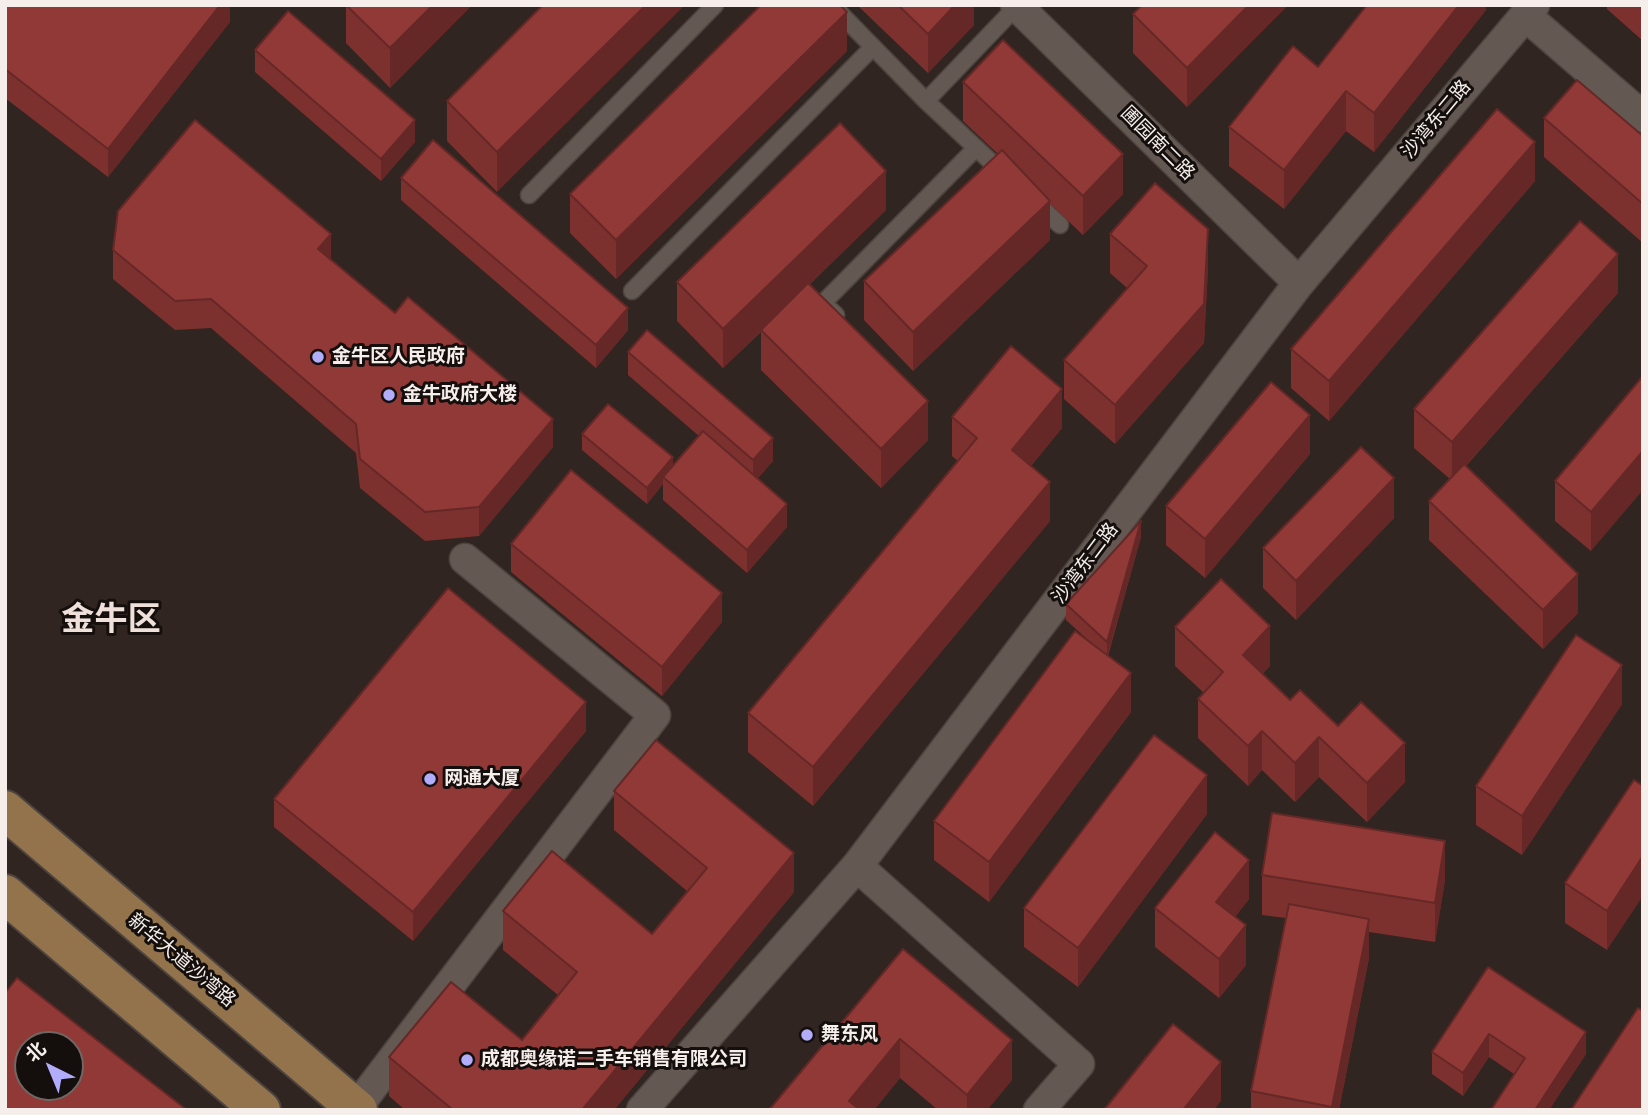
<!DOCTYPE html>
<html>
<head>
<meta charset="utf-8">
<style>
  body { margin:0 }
  #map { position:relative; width:1648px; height:1115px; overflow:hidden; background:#302520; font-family:Roboto,"Noto Sans SC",sans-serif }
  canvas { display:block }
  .frame { position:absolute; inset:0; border:7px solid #f5eeea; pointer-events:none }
  .north { position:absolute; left:14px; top:1031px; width:70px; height:70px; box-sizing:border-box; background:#140f0d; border:2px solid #6e6865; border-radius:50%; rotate:317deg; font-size:19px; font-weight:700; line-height:28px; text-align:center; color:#f5eeea }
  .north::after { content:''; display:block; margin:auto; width:24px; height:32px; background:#b1adfa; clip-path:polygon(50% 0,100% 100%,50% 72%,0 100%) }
</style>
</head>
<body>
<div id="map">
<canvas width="1648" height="1115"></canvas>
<div class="frame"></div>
<div class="north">北</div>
</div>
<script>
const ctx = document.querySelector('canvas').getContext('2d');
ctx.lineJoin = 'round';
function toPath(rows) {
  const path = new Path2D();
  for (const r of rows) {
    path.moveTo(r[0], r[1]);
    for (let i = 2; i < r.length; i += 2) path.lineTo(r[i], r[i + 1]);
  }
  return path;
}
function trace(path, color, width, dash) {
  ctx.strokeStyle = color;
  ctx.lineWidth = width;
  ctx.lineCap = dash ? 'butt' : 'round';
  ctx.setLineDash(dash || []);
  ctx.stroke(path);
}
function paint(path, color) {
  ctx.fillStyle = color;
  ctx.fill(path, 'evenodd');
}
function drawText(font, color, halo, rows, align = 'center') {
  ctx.font = font + ' Roboto,"Noto Sans SC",sans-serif';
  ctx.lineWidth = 6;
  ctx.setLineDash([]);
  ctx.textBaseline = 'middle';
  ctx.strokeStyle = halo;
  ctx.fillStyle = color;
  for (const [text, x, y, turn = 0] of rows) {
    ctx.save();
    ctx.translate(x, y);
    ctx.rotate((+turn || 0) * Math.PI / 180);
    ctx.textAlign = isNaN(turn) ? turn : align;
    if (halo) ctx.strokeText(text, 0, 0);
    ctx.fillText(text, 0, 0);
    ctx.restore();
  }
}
const lane = toPath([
  [832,5,926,101,1005,175],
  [926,101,1017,6],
  [529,195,715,5],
  [1035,202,1060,225],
  [632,291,873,47],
  [836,315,823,303,976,148]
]);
const street = toPath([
  [1016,5,1299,283],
  [1526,16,1643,117],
  [857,866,1079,1064,1039,1110],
  [356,1108,655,715,465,559],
  [642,1110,857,866,1299,283,1534,5]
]);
const primary = toPath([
  [5,810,358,1110],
  [5,894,261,1110]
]);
trace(lane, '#4d443f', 19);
trace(street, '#4d443f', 33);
trace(primary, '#4d443f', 42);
trace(lane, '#645852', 16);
trace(street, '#645852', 30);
trace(primary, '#93734c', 38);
paint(toPath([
  [5,5,230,5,230,22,108,177,5,98],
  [346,5,472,5,390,88,346,43],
  [543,5,497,192,447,141,447,101],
  [857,5,974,5,974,25,928,73],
  [1288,5,1187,107,1133,53,1133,14],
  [1486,5,1486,10,1374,152,1346,131,1284,209,1229,166,1229,127,1318,67],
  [1607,5,1643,5,1643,41,1607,9],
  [255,50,415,142,381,181,255,72],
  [847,51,616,279,570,233,570,194],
  [963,82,1123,194,1083,235,1050,204,1050,240,913,371,864,320,864,281,998,154,963,121],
  [1544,118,1643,136,1643,243,1544,157],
  [401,178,628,330,596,368,401,200],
  [1535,181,1329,421,1291,388,1291,349],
  [886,210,810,284,928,440,881,488,761,370,761,332,723,368,677,321,677,282],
  [1110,234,1208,269,1204,343,1115,444,1064,399,1064,360,1127,288,1110,273],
  [113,250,331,259,553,447,479,536,425,541,360,488,356,453,211,328,175,330,113,279],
  [1618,293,1466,466,1578,613,1543,649,1429,540,1429,501,1450,479,1414,448,1414,409],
  [628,352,773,461,758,478,787,527,747,573,663,500,663,484,647,504,582,450,582,434,673,466,699,436,628,375],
  [1643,376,1591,551,1555,521,1555,481],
  [952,417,1062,428,1031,466,1050,521,813,806,748,752,748,713,958,461,952,456],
  [1310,454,1205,578,1166,545,1166,506],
  [1394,518,1296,620,1263,588,1263,548],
  [1141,537,1108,656,1131,712,989,902,934,860,934,821,1098,649,1066,620,1066,604],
  [511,544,722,622,662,696,511,572],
  [1175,627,1270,666,1262,674,1290,700,1338,726,1405,782,1367,822,1319,777,1295,802,1262,770,1248,786,1198,738,1198,699,1204,693,1175,666],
  [1622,704,1522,855,1476,825,1476,786],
  [586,731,413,941,274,827,274,799],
  [1643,786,1607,950,1565,923,1565,883],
  [614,791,794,892,614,1110,405,1110,389,1096,389,1057,522,1040,558,995,503,950,503,911,652,934,687,891,614,830],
  [1207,814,1078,987,1024,947,1024,908],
  [1262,875,1445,880,1435,942,1369,932,1369,958,1339,1110,1251,1110,1251,1091,1286,918,1262,915],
  [1249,899,1235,917,1246,965,1219,998,1155,947,1155,908],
  [903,949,1012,1080,987,1110,938,1110,900,1078,874,1110],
  [1488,967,1586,1054,1549,1110,1491,1110,1514,1074,1489,1057,1463,1096,1432,1074,1432,1052]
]), '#7c312f');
paint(toPath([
  [220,5,230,5,230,22,108,177,108,149],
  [433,5,472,5,390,88,390,48],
  [646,5,685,5,497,192,497,152],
  [955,5,974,5,974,25,928,73,928,34],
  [1249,5,1288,5,1187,107,1187,68],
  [1459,5,1486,5,1486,10,1374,152,1374,113],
  [847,12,847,51,616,279,616,240],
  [1346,91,1346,131,1284,209,1284,170],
  [415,120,415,142,381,181,381,159],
  [1535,142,1535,181,1329,421,1329,381],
  [1123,154,1123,194,1083,235,1083,196],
  [886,171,886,210,723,368,723,329],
  [1050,201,1050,240,913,371,913,332],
  [1208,229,1208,269,1204,343,1115,444,1115,405],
  [331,234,331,263,318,249],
  [1618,254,1618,293,1452,481,1452,442],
  [628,308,628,330,596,368,596,345],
  [1062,389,1062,428,1012,489,1012,450],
  [928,401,928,440,881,488,881,449],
  [1310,415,1310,454,1205,578,1205,539],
  [553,419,553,447,479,536,479,507],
  [773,438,773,461,753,483,753,460],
  [1643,451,1643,490,1591,551,1591,512],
  [673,457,673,473,663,477,663,484,647,504,647,488],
  [1394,478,1394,518,1296,620,1296,581],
  [1050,482,1050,521,813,806,813,767],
  [787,504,787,527,747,573,747,550],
  [1141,521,1141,537,1107,657,1107,642],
  [1578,574,1578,613,1543,649,1543,610],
  [722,593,722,622,662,696,662,667],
  [1270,626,1270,666,1243,694,1243,655],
  [1622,665,1622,704,1522,855,1522,816],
  [1131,673,1131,712,989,902,989,862],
  [586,702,586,731,413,941,413,912],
  [1262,731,1262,770,1248,786,1248,746],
  [1319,737,1319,777,1295,802,1295,763],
  [1405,743,1405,782,1367,822,1367,783],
  [1207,775,1207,814,1078,987,1078,948],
  [1445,841,1445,880,1435,942,1435,903],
  [794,853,794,892,614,1110,582,1110],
  [1643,856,1643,896,1607,950,1607,911],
  [1249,860,1249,899,1216,941,1216,902],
  [1369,919,1369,958,1339,1110,1332,1110],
  [1246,925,1246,965,1219,998,1219,959],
  [1586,1032,1586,1054,1549,1110,1535,1110],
  [1489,1034,1489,1057,1463,1096,1463,1073],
  [900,1039,900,1078,874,1110,849,1110,849,1101],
  [1012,1040,1012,1080,987,1110,967,1110,967,1095],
  [1221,1062,1221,1101,1214,1110,1183,1110]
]), '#652826');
const building = toPath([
  [5,5,220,5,108,149,5,69,5,5],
  [346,5,433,5,390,48,346,5],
  [543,5,646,5,497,152,447,101,543,5],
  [761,5,840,5,847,12,616,240,570,194,761,5],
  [898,5,955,5,928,34,898,5],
  [1142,5,1249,5,1187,68,1133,14,1142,5],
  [1367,5,1459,5,1374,113,1346,91,1284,170,1229,127,1293,46,1318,67,1367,5],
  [288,11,415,120,381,159,255,50,288,11],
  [1003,40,1123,154,1083,196,963,82,1003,40],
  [1577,80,1643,136,1643,204,1544,118,1577,80],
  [1497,109,1535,142,1329,381,1291,349,1497,109],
  [195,120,331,234,318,249,395,313,408,297,553,419,479,507,425,512,360,459,356,424,211,299,175,301,113,250,118,211,195,120],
  [840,123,886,171,723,329,677,282,840,123],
  [433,140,628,308,596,345,401,178,433,140],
  [1002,150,1050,201,913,332,864,281,1002,150],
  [1155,183,1208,229,1204,304,1115,405,1064,360,1147,266,1110,234,1155,183],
  [1580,221,1618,254,1452,442,1414,409,1580,221],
  [808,283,928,401,881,449,761,330,808,283],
  [647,330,773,438,753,460,628,352,647,330],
  [1011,346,1062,389,1012,450,1050,482,813,767,748,713,977,438,952,417,1011,346],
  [1643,376,1643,451,1591,512,1555,481,1643,376],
  [1271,382,1310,415,1205,539,1166,506,1271,382],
  [608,404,673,457,647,488,582,434,608,404],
  [703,431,787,504,747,550,663,477,703,431],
  [1361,447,1394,478,1296,581,1263,548,1361,447],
  [1464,464,1578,574,1543,610,1429,501,1464,464],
  [571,470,722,593,662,667,511,544,571,470],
  [1141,521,1107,642,1066,604,1141,521],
  [1221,579,1270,626,1243,655,1290,700,1300,690,1338,726,1361,702,1405,743,1367,783,1319,737,1295,763,1262,731,1248,746,1198,699,1223,672,1175,627,1221,579],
  [448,588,586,702,413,912,274,799,448,588],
  [1075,631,1131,673,989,862,934,821,1075,631],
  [1576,635,1622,665,1522,816,1476,786,1576,635],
  [1154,735,1207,775,1078,948,1024,908,1154,735],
  [656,740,794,853,582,1110,453,1110,389,1057,451,982,522,1040,577,972,503,911,552,851,652,934,707,868,614,791,656,740],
  [1634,780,1643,786,1643,856,1607,911,1565,883,1634,780],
  [1272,813,1445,841,1435,903,1262,875,1272,813],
  [1215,832,1249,860,1216,902,1246,925,1219,959,1155,908,1215,832],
  [1289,904,1369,919,1332,1107,1251,1091,1289,904],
  [903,949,1012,1040,967,1095,900,1039,849,1101,860,1110,769,1110,903,949],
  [1488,967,1586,1032,1535,1110,1491,1110,1525,1058,1489,1034,1463,1073,1432,1052,1488,967],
  [17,978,187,1110,5,1110,5,993,17,978],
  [28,1045,70,1045,70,1087,28,1087,28,1045],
  [1638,1008,1643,1011,1642,1110,1571,1110,1638,1008],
  [1173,1024,1221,1062,1183,1110,1104,1110,1173,1024]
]);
paint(building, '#903937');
trace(building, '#652826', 2);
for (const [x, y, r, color] of [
  [318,357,7,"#b1adfa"],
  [389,395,7,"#b1adfa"],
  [430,779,7,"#b1adfa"],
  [807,1035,7,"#b1adfa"],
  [467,1060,7,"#b1adfa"]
]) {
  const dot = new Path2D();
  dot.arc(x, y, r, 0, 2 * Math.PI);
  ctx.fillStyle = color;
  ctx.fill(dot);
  trace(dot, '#140f0d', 2.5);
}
drawText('19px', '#f5eeea', '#140f0d', [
  ["沙湾东二路",1437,120,-50],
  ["圃园南二路",1157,144,45],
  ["沙湾东二路",1086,564,-53],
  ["新华大道沙湾路",181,961,40]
]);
drawText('bold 19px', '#f5eeea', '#140f0d', [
  ["金牛区人民政府",332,357],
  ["金牛政府大楼",403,395],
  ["网通大厦",444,779],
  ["舞东风",821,1035],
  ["成都奥缘诺二手车销售有限公司",481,1060]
], 'left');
drawText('bold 33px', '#efe0d9', '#140f0d', [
  ["金牛区",111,622]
]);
</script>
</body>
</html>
